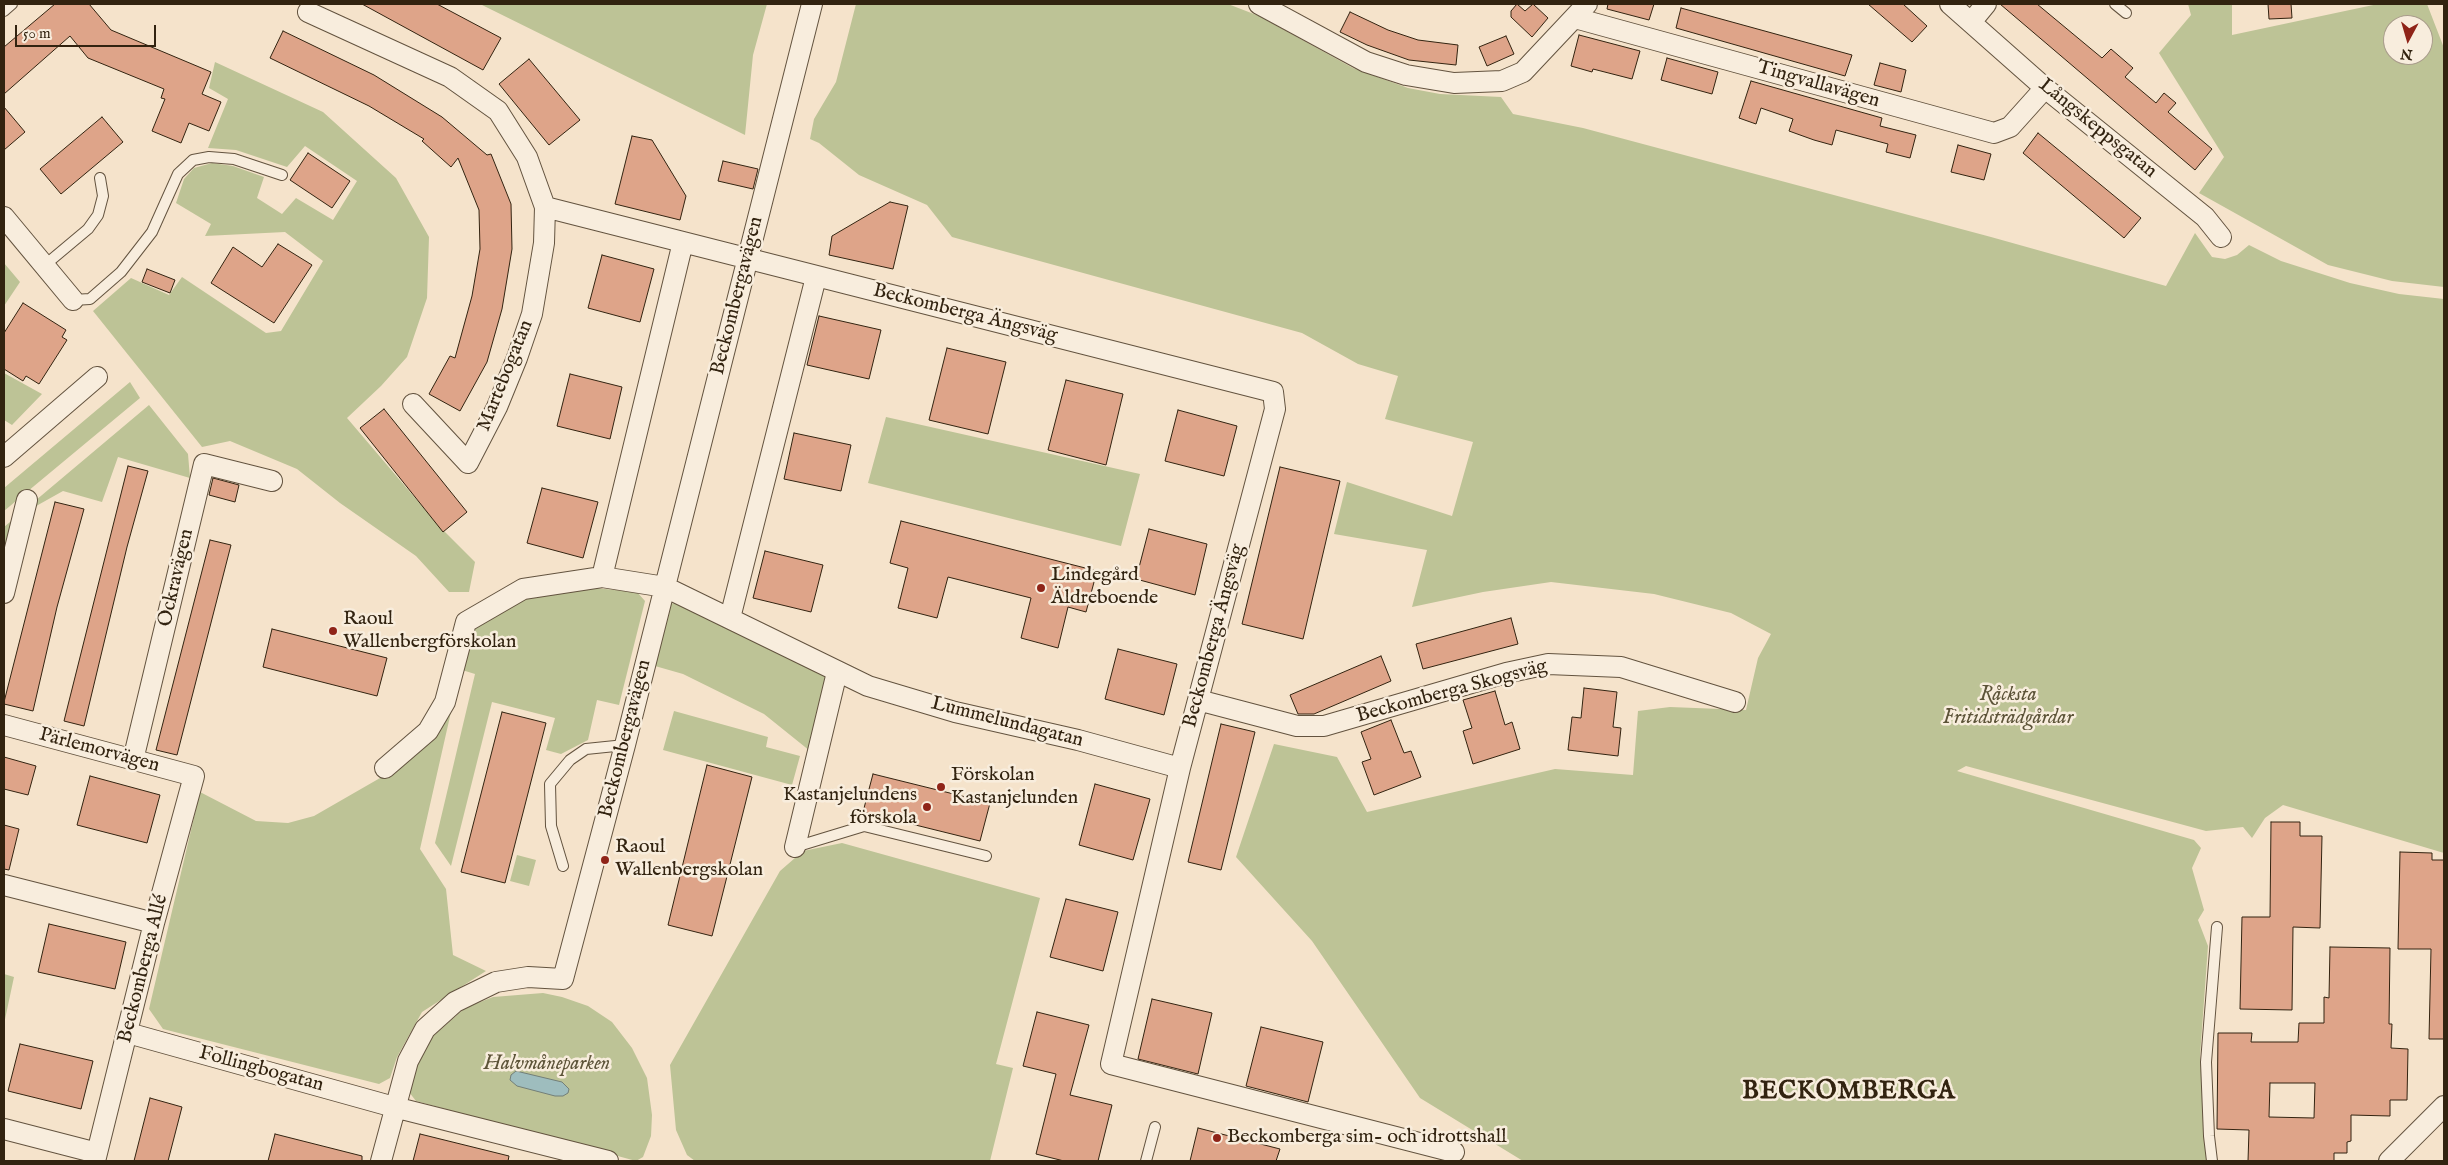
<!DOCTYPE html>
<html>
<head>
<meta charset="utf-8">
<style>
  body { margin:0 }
  #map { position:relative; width:2448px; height:1165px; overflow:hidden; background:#f5e3cb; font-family:"IM FELL English",serif }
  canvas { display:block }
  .frame { position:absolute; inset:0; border:5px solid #322310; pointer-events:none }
  .north { position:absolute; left:2383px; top:15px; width:50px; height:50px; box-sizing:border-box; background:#f8eddd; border:1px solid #a99c8b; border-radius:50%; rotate:186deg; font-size:14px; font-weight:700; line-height:20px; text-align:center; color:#322310 }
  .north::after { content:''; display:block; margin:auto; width:18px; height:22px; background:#8f2418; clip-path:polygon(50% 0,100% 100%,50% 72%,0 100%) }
  .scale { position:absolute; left:15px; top:25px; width:141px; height:22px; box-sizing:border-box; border:2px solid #322310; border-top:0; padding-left:6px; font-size:15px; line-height:18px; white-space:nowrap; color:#322310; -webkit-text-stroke:4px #f8eddd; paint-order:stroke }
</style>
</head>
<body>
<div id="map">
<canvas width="2448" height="1165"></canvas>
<div class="frame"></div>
<div class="north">N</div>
<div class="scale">50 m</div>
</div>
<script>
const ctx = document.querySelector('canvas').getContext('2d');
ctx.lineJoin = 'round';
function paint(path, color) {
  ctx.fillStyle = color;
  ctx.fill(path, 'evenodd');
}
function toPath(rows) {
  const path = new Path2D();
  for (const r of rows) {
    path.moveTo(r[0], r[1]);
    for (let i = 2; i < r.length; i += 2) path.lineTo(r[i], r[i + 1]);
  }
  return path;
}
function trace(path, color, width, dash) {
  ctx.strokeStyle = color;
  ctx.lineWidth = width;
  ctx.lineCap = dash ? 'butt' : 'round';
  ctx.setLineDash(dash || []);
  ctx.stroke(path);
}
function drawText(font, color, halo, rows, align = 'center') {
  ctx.font = font + ' "IM FELL English",serif';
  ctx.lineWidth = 5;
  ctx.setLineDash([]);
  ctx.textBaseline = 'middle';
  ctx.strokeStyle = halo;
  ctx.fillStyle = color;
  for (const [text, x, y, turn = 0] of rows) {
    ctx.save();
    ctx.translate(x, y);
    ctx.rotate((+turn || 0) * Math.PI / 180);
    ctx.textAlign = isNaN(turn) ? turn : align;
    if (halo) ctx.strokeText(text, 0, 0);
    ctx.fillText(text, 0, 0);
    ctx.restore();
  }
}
paint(toPath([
  [480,4,767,4,753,55,745,135],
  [856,4,1228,4,1259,16,1353,68,1408,88,1440,94,1501,97,1513,114,1583,128,1991,237,2166,286,2195,233,2212,257,2225,259,2237,255,2249,245,2281,261,2350,283,2399,294,2444,299,2444,853,2283,805,2265,818,2252,838,2243,827,2206,831,1966,766,1957,771,2194,840,2201,848,2192,868,2204,910,2198,920,2208,946,2200,1056,2207,1161,1523,1161,1420,1098,1312,941,1236,857,1274,744,1337,757,1367,812,1555,769,1633,775,1638,711,1670,707,1746,710,1758,658,1771,634,1731,613,1654,594,1551,582,1483,592,1412,607,1427,550,1334,534,1347,482,1452,516,1473,442,1385,419,1398,376,1358,364,1302,333,952,237,927,205,859,175,819,143,810,139,814,119,836,82],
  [2188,4,2232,4,2232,35,2378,4,2427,4,2444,48,2444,287,2392,281,2328,265,2199,193,2224,157,2159,53,2191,15],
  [2393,25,2423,25,2423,55,2393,55],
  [215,62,323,112,396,178,429,237,427,298,407,357,381,386,347,418,439,526,475,562,469,592,449,592,416,556,340,503,297,469,230,441,202,447,93,311,131,278,169,295,182,277,266,333,281,331,323,261,285,232,205,236,211,224,176,203,184,179,194,168,212,163,233,166,264,177,257,198,282,214,296,198,333,220,357,181,305,146,287,167,236,150,208,148,228,99,209,88],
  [4,263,20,282,4,306],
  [4,373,42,394,12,425,4,420],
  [130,382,140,398,4,511,4,488],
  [149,405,188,454,190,478,118,457,102,502,63,491,38,505,29,512,4,564,4,527],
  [886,417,1140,474,1121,546,868,483],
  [584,587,637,592,645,601,619,705,597,700,588,740,561,754,546,750,555,718,492,702,451,866,435,843,475,674,462,670,473,626,524,598],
  [681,602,828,677,810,751,764,714,683,674,655,666,669,604],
  [453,703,420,849,446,889,453,955,486,971,422,1012,397,1057,390,1078,379,1084,163,1029,149,1009,200,792,256,821,288,823,314,816,387,774],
  [674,711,768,737,766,747,800,756,792,785,663,750],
  [842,843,1040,898,996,1064,1013,1068,990,1161,695,1161,687,1155,676,1130,670,1065,780,871,803,851],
  [517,855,536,860,529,886,510,881],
  [4,974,14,977,4,1024],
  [543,993,562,997,588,1006,612,1022,632,1048,647,1078,652,1115,651,1136,643,1157,636,1161,416,1101,409,1092,415,1068,430,1039,465,1008,493,997]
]), '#bdc396');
const water = toPath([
  [516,1071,562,1082,569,1089,568,1093,563,1096,555,1096,517,1086,510,1080,511,1075,516,1071]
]);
paint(water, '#9ebdbe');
trace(water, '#737f78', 1);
const building = toPath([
  [55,4,89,4,111,30,211,72,202,94,221,102,209,131,189,123,181,143,152,131,165,99,161,98,164,89,88,58,70,36,4,94,4,47,55,4],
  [362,4,437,4,501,38,483,70,362,4],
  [1517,4,1525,11,1533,4,1548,18,1532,37,1511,17,1511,11,1517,4],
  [1608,4,1654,4,1649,20,1607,9,1608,4],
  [1868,4,1903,4,1927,26,1912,42,1868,4],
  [2000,4,2037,4,2102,58,2111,49,2133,68,2125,77,2156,103,2164,93,2176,103,2168,112,2212,149,2195,170,2000,4],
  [2268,4,2291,4,2292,18,2269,19,2268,4],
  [1681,8,1852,55,1845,76,1676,28,1681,8],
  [1350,12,1388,30,1418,40,1458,45,1456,65,1409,60,1367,45,1340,32,1350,12],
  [283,31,374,75,442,117,487,155,491,154,511,204,512,249,502,309,487,362,460,411,429,394,450,356,455,358,472,296,480,249,479,210,458,158,451,167,422,141,424,139,369,106,270,58,283,31],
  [1579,35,1640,51,1632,79,1593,69,1592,72,1571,66,1579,35],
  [1506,36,1514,54,1487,66,1479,47,1506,36],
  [1667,58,1718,72,1712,94,1661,80,1667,58],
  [529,59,580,120,549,145,499,84,529,59],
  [1880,63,1906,70,1901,92,1874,85,1880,63],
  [1751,81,1882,118,1880,126,1916,135,1910,158,1886,152,1888,144,1836,130,1832,145,1814,140,1789,131,1793,119,1761,108,1756,124,1739,118,1751,81],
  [4,107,25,132,4,150,4,107],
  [102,117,123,142,61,194,40,169,102,117],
  [2038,133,2141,218,2124,238,2023,153,2038,133],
  [632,136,652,140,686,196,680,220,615,204,632,136],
  [1958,145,1991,154,1984,180,1951,172,1958,145],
  [308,153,350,181,332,208,290,180,308,153],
  [723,161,758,169,753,189,718,181,723,161],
  [890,202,908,206,893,269,829,255,832,236,890,202],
  [278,244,312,265,274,323,211,283,233,247,262,267,278,244],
  [602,255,654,269,640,322,588,308,602,255],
  [147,269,175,280,170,293,142,282,147,269],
  [23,303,66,330,62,337,67,340,39,384,26,376,23,381,4,369,4,333,23,303],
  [819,316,881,330,869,379,807,365,819,316],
  [947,348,1006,362,988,434,929,420,947,348],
  [570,374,622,387,610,439,557,426,570,374],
  [1066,380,1123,394,1106,465,1048,450,1066,380],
  [384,409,467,512,443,532,360,428,384,409],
  [1178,410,1237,426,1224,476,1165,461,1178,410],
  [794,433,851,445,841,491,784,479,794,433],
  [128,466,148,471,127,547,84,726,64,721,128,466],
  [1280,467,1340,481,1303,639,1242,624,1280,467],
  [213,478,239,485,235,502,209,495,213,478],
  [542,488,598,502,583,558,527,543,542,488],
  [55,502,84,509,57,607,33,711,4,704,4,702,55,502],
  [901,521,1097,571,1086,612,1068,607,1058,648,1021,638,1031,598,948,577,937,618,898,608,908,568,890,563,901,521],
  [1149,529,1207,544,1195,595,1136,579,1149,529],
  [210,540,231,545,177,755,156,750,210,540],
  [765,551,823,565,811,612,753,598,765,551],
  [1511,618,1518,644,1423,669,1416,644,1511,618],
  [272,629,387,658,377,696,263,667,272,629],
  [1118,649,1177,664,1164,715,1105,699,1118,649],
  [1381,656,1391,681,1314,714,1298,714,1290,695,1381,656],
  [1584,688,1617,692,1613,727,1621,728,1618,756,1568,750,1572,717,1581,718,1584,688],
  [1495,691,1505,725,1512,722,1520,749,1473,764,1463,731,1472,728,1463,700,1495,691],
  [502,712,546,723,505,883,461,872,502,712],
  [1391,720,1404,753,1411,751,1421,777,1374,795,1362,762,1371,759,1361,732,1391,720],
  [1221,724,1255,732,1221,870,1188,862,1221,724],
  [4,757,36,766,28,795,4,789,4,757],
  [707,765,752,777,712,936,668,925,707,765],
  [873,774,990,803,980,841,863,812,873,774],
  [90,776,160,795,147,843,77,825,90,776],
  [1095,784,1150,799,1133,860,1079,845,1095,784],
  [2271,822,2300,822,2300,836,2322,836,2320,928,2293,927,2292,1010,2240,1009,2242,917,2270,917,2271,822],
  [4,825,19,829,9,870,4,869,4,825],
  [2400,852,2432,853,2432,860,2444,860,2444,1039,2429,1039,2431,949,2398,949,2400,852],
  [1066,899,1118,912,1103,971,1050,957,1066,899],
  [49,924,126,942,115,989,38,972,49,924],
  [2330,947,2390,948,2389,1024,2392,1024,2391,1048,2408,1049,2407,1100,2390,1100,2390,1116,2351,1115,2351,1141,2347,1142,2347,1153,2334,1153,2334,1161,2248,1161,2249,1130,2217,1129,2218,1033,2252,1033,2251,1042,2298,1042,2299,1023,2324,1023,2324,997,2329,998,2330,947],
  [2270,1083,2315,1083,2314,1118,2269,1117,2270,1083],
  [1152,999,1212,1013,1198,1074,1138,1059,1152,999],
  [1037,1012,1089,1025,1070,1095,1112,1105,1098,1161,1064,1161,1036,1154,1056,1074,1023,1066,1037,1012],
  [1261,1027,1323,1042,1308,1102,1246,1086,1261,1027],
  [20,1044,93,1061,81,1109,8,1091,20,1044],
  [150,1098,182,1107,168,1161,134,1161,150,1098],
  [1198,1128,1280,1149,1276,1161,1190,1161,1198,1128],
  [275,1134,362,1156,362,1161,268,1161,275,1134],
  [420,1134,509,1156,508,1161,413,1161,420,1134]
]);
paint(building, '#dea489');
trace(building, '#322310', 1);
const service = toPath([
  [2115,4,2126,13],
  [4,11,12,4],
  [45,265,88,229,98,215,103,196,100,178],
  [73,300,90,299,121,272,152,232,178,174,193,160,209,157,234,159,282,175],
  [795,847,864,826,986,856],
  [563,866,551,826,550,784,570,760,586,749,625,745],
  [1146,1161,1155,1127],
  [2212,1161,2209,1136,2206,1062,2217,927]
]);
const minor = toPath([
  [1259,4,1366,62,1406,75,1454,83,1502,81,1523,72,1587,4],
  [1950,4,2045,88,2205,217,2221,237],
  [308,12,450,77,498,111,527,157,545,207,544,243,532,314,517,358,497,407,468,463,413,404],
  [1575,18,1994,133,2010,127,2045,88],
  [1972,21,1986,4],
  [545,207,1273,392,1275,409,1180,768,1111,1064,1454,1152],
  [4,217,73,300],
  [4,457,97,377],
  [602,577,683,242],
  [4,593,27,500],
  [730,618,816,277],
  [1198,700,1297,726,1324,726,1506,673,1548,664,1621,667,1735,702],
  [4,725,194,776,154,923,95,1161],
  [133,760,204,464,272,481],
  [385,768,428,731,445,702,466,622,523,589,602,577,665,587,868,686,955,712,1078,740,1180,768],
  [795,847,837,672],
  [4,885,154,923],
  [128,1033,394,1107,608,1161],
  [4,1129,97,1153],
  [381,1161,408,1061,425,1029,455,1002,496,982,528,977,563,979,625,745,812,4],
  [2389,1161,2444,1106]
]);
trace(service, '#63533f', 12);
trace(minor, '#63533f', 22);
trace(service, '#f8eddd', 10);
trace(minor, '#f8eddd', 20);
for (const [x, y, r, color] of [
  [1041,588,5,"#8f2418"],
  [333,631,5,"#8f2418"],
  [941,787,5,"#8f2418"],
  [927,807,5,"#8f2418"],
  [605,860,5,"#8f2418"],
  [1217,1138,5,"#8f2418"]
]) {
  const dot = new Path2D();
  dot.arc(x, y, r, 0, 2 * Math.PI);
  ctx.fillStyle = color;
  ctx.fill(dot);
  trace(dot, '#f8eddd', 2);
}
drawText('20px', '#322310', '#f8eddd', [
  ["Tingvallavägen",1818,85,16],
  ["Långskeppsgatan",2097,129,39],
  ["Beckombergavägen",738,296,-76],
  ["Beckomberga Ängsväg",965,314,14],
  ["Martebogatan",506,376,-68],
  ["Ockravägen",177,578,-77],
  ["Beckomberga Ängsväg",1215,636,-75],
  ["Beckomberga Skogsväg",1452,692,-15],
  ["Lummelundagatan",1007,723,14],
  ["Beckombergavägen",626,739,-76],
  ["Pärlemorvägen",99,751,15],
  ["Beckomberga Allé",144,969,-76],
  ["Follingbogatan",261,1070,15]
]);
drawText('20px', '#322310', '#f8eddd', [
  ["Lindegård",1051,576],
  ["Äldreboende",1051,599],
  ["Raoul",343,620],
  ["Wallenbergförskolan",343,643],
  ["Förskolan",951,776],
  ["Kastanjelunden",951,799],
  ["Kastanjelundens",917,796,"right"],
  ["förskola",917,819,"right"],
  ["Raoul",615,848],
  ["Wallenbergskolan",615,871],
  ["Beckomberga sim- och idrottshall",1227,1138]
], 'left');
drawText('italic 20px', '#5c5338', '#f8eddd', [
  ["Råcksta",2008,696],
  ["Fritidsträdgårdar",2008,719],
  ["Halvmåneparken",547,1065]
]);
ctx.letterSpacing = '1px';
drawText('bold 25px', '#322310', '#f8eddd', [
  ["BECKOMBERGA",1849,1093]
]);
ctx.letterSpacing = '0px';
</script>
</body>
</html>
